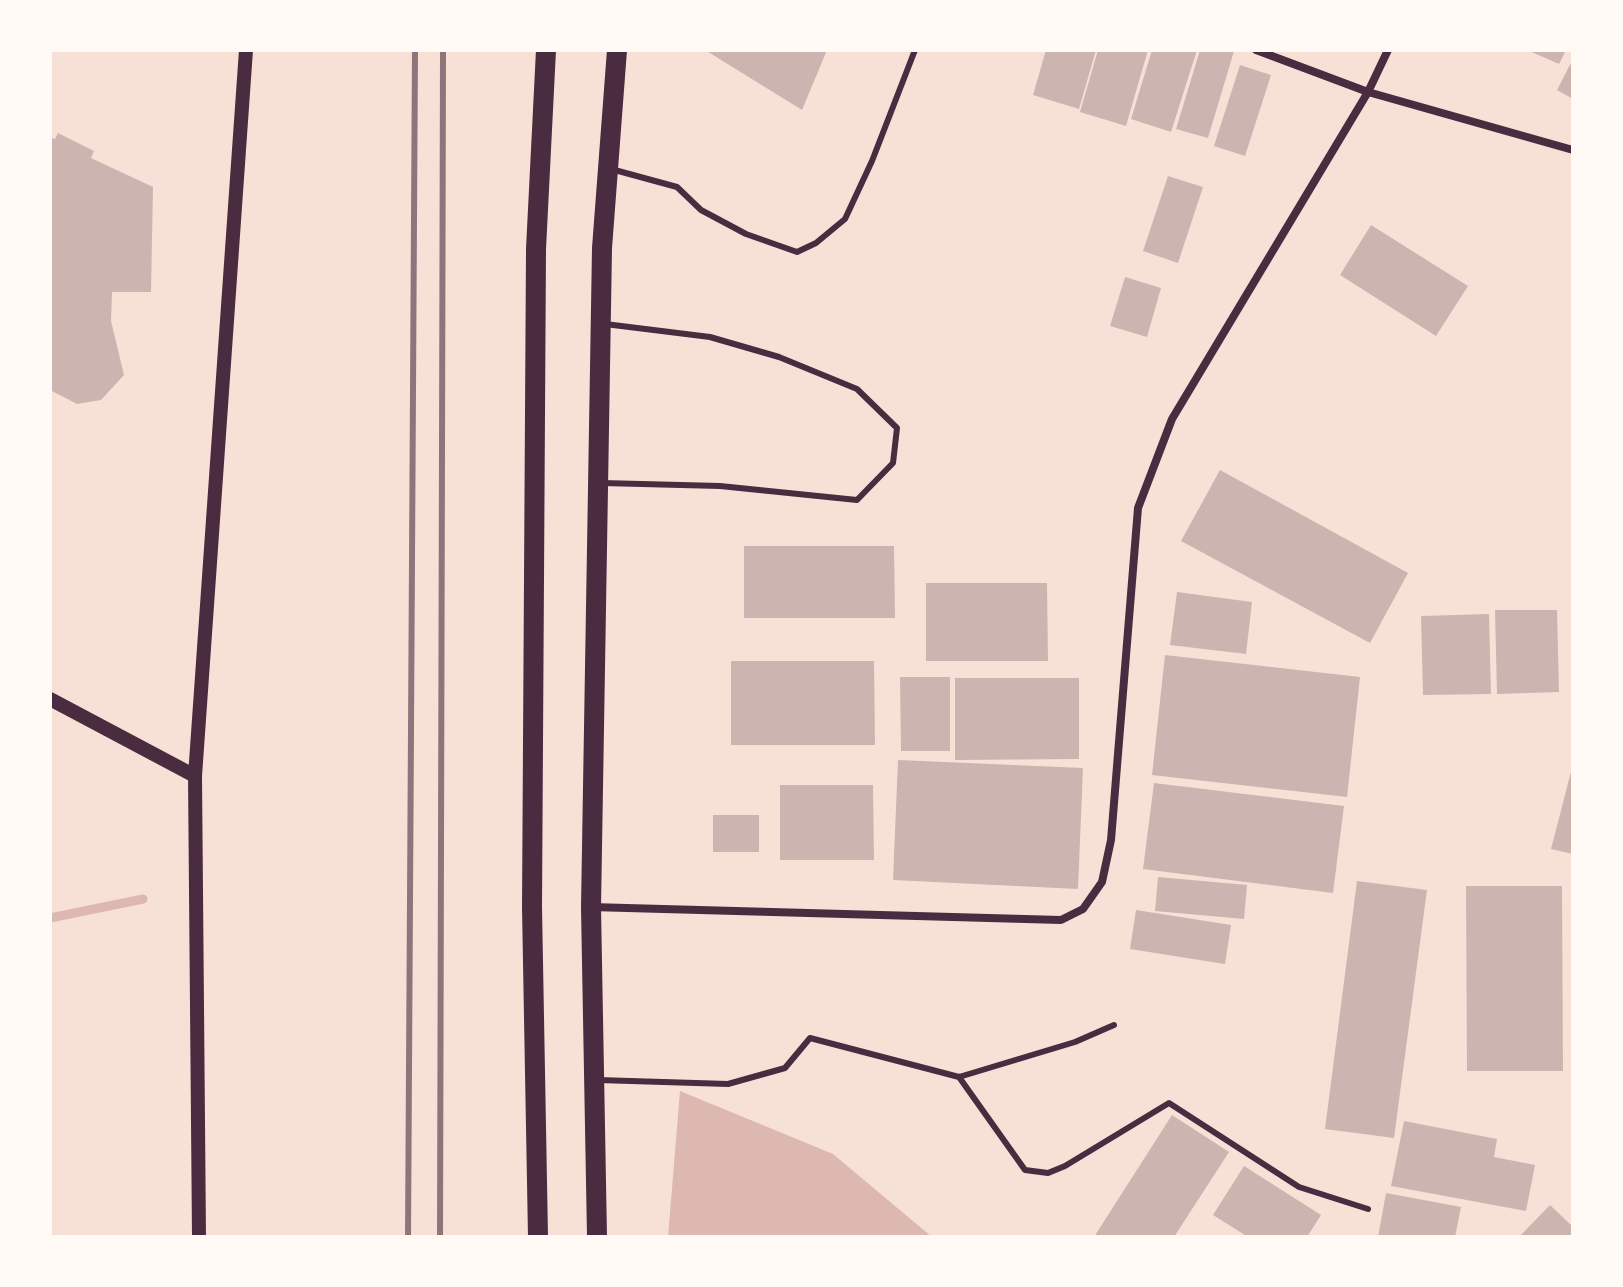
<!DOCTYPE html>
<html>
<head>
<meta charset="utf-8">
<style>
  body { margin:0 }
  #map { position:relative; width:1623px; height:1287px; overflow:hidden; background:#f7e1d7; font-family:"Roboto Condensed",sans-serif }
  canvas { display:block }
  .frame { position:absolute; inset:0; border:52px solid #fffaf5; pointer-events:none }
</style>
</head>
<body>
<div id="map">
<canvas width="1623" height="1287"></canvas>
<div class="frame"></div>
</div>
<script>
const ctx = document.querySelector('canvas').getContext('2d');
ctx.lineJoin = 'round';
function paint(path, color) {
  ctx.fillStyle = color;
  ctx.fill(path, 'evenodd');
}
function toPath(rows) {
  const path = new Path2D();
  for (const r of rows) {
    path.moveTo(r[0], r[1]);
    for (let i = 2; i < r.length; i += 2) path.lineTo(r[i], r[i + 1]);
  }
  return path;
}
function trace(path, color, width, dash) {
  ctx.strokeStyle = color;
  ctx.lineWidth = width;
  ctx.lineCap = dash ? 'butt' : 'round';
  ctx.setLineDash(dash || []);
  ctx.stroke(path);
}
paint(toPath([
  [680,1091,833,1154,932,1237,668,1237]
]), '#dcb8b0');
trace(toPath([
  [50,918,143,899]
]), '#dcb8b0', 9);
paint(toPath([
  [705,50,827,50,802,110],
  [1046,50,1096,50,1079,109,1033,95],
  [1098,50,1148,50,1126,126,1080,112],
  [1152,50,1197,50,1171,132,1131,119],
  [1200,50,1234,51,1208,138,1176,129],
  [1527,50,1566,50,1559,64],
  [1573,59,1573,99,1557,90],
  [1240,65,1271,75,1245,156,1214,146],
  [58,133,94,151,91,158,153,187,151,292,112,292,111,321,124,375,101,400,77,404,50,390,50,137,55,139],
  [1168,176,1203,187,1178,263,1143,251],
  [1371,225,1468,286,1436,336,1340,275],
  [1125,277,1161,288,1147,337,1110,326],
  [1220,470,1408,573,1370,643,1181,541],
  [744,546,894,546,895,618,744,618],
  [926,583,1047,583,1048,661,926,661],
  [1177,592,1252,602,1246,654,1170,645],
  [1495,610,1557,610,1559,692,1497,694],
  [1489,614,1491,694,1423,695,1421,616],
  [1165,655,1360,677,1347,797,1152,775],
  [731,661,874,661,875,745,731,745],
  [900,677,950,677,950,751,901,751],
  [955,678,1079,678,1079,759,955,760],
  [898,760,1083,768,1078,889,893,880],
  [1573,764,1573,854,1551,849],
  [1154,783,1344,806,1333,893,1143,869],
  [780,785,873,785,874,860,780,860],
  [713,815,759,815,759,852,713,852],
  [1158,877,1247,885,1244,919,1155,911],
  [1357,881,1427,890,1394,1138,1325,1129],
  [1466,886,1562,886,1563,1071,1467,1071],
  [1136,910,1231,925,1225,964,1130,949],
  [1172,1115,1229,1152,1174,1237,1094,1237],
  [1404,1121,1497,1139,1494,1157,1535,1165,1526,1211,1391,1186],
  [1244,1166,1321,1215,1307,1237,1248,1237,1213,1215],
  [1386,1193,1461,1207,1455,1237,1378,1237],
  [1550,1205,1573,1227,1573,1232,1568,1237,1519,1237]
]), '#ccb4b1');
trace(toPath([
  [611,169,677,187,701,210,746,234,797,252,816,243,845,219,872,161,915,50],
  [602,483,720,486,857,500,893,463,897,428,857,389,779,357,710,337,605,324],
  [959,1077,1025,1170,1048,1173,1065,1166,1169,1103,1299,1187,1368,1209],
  [598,1080,728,1084,785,1068,810,1038,959,1077,1075,1042,1114,1025]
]), '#4a2c40', 6);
trace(toPath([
  [1256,50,1368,92,1573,150],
  [591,907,1061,920,1083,909,1102,882,1111,840,1138,508,1172,419,1368,92,1388,50]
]), '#4a2c40', 8);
trace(toPath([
  [50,699,195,776],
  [199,1237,195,776,246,50]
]), '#4a2c40', 14);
trace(toPath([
  [538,1237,532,907,536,249,546,50],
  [597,1237,591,907,602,248,617,50]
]), '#4a2c40', 20);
trace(toPath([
  [408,1237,415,50],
  [440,1237,443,50]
]), '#8f747c', 6);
</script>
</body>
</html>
